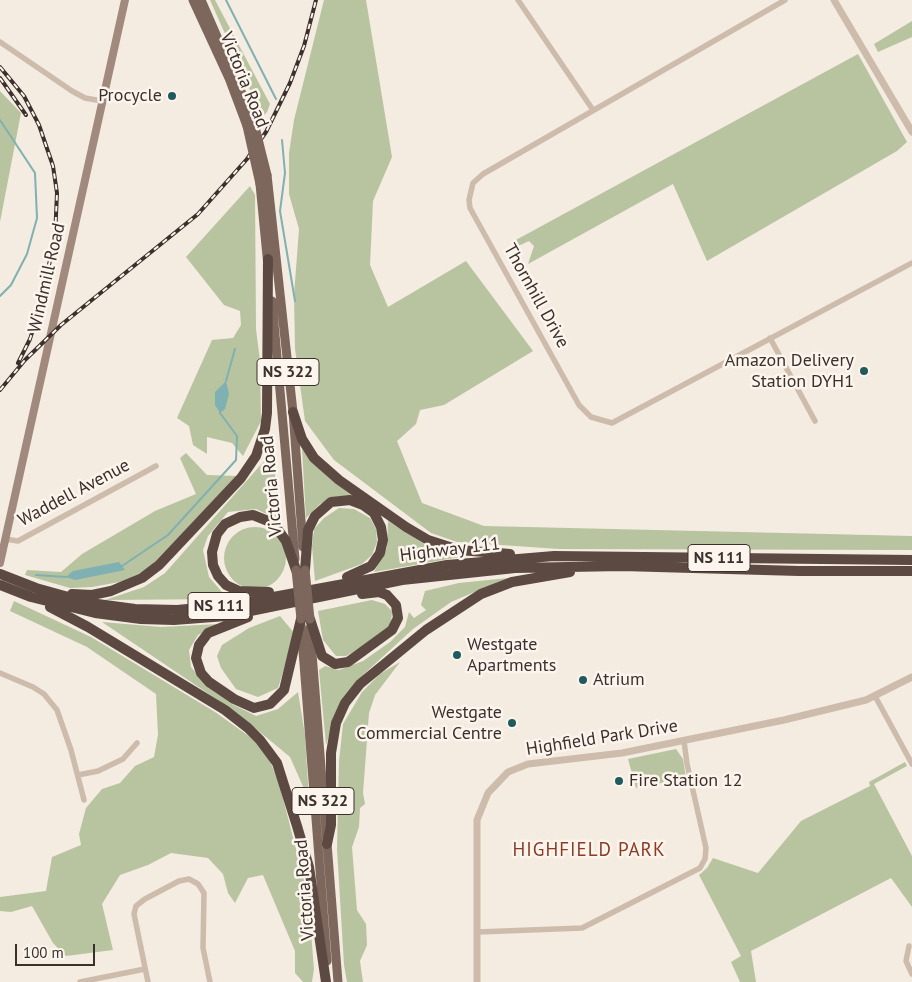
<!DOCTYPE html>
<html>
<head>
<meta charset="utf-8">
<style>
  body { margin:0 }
  #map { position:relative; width:912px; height:982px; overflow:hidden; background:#f4ebe1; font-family:"PT Sans",sans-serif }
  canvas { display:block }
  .scale { position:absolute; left:15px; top:944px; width:80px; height:22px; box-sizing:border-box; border:2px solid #3b302b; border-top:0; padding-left:6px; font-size:15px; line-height:18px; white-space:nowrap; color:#3b302b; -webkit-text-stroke:4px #fbf5ee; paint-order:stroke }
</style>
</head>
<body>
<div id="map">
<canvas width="912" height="982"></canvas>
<div class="scale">100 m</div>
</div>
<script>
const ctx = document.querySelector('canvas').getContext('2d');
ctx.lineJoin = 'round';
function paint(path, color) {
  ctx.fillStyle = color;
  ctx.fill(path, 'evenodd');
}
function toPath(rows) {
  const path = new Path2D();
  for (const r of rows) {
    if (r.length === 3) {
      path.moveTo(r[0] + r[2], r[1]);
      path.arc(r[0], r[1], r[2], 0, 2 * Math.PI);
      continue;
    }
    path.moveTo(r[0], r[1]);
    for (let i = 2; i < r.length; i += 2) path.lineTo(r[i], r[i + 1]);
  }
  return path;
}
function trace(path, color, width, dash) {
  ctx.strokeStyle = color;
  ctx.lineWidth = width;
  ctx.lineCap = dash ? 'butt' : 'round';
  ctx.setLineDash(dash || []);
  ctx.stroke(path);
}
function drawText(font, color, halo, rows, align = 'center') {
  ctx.font = font + ' "PT Sans",sans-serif';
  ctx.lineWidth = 5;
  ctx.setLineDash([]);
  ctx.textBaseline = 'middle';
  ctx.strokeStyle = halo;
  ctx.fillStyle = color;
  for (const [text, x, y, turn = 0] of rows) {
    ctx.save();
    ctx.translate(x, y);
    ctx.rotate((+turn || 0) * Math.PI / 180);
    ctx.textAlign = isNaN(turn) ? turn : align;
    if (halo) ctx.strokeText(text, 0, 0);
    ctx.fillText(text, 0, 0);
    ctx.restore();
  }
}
paint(toPath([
  [210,0,215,0,270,104,267,112,262,117],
  [324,0,366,0,392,157,373,201,370,265,388,307,466,261,533,351,444,405,420,410,416,424,397,441,422,503,484,526,912,536,912,550,559,549,457,542,431,533,334,460,305,421,295,349,294,295,299,229,289,194,289,153,294,120],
  [912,21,912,37,878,52,874,44],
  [858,54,907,142,897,151,707,261,673,184,528,264,534,246,529,241,518,246,514,241],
  [0,91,21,113,0,222],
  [250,186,255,195,256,329,260,361,261,421,243,456,232,443,207,437,207,454,193,445,189,426,177,418,212,340,233,338,241,325,240,311,224,305,186,257],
  [302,449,328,475,358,497,338,496,320,504,306,518],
  [273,451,279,520,256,509,228,512,208,536,203,550,209,577,228,599,105,600,144,587,165,573],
  [186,453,207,475,237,476,148,569,125,581,92,587,70,588,25,575,27,570,61,572,82,554,155,511,196,494,180,458],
  [339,508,354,509,370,518,376,529,377,542,372,555,362,564,315,581,312,546,314,529,324,518],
  [388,521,432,549,460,557,374,572,387,548],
  [255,558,31],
  [508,578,451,602,413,629,365,673,353,686,337,711,326,745,319,670,325,666,339,670,363,661,390,642,405,627,409,612,414,618,426,610,421,605,425,591,459,583],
  [372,600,385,604,392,611,391,624,384,633,367,644,346,656,336,656,323,640,318,611],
  [14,601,91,637,215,712,257,742,269,759,279,783,308,896,314,969,312,982,303,982,295,973,295,951,263,875,248,878,235,903,228,893,223,874,208,858,171,853,148,865,120,875,102,904,113,950,66,956,53,943,32,906,11,912,0,911,0,897,46,891,52,857,81,845,79,834,86,808,102,789,120,783,135,766,154,757,158,735,156,694,87,647,10,611],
  [280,616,295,634,278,688,258,697,236,689,221,668,217,656,222,645,249,628],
  [102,622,161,627,219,624,198,635,189,650,191,667,209,688,232,704,256,716,278,709,298,692,305,735,309,800,290,757,237,713],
  [400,662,375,695,369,713,363,793,365,804,360,808,359,827,352,847,357,910,366,924,367,945,360,961,363,982,347,982,344,965,337,849,339,761,343,724,362,692,380,674],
  [676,749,683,759,686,778,636,788,628,759],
  [905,762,907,766,874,784,912,856,912,907,891,878,751,951,756,982,740,982,731,962,741,956,699,875,707,868,713,858,758,873,801,821,870,786,869,782]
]), '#b8c4a0');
paint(toPath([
  [226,381,229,394,225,409,220,413,215,405,215,392],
  [119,562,125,570,75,580,66,577,73,571]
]), '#7fb0b2');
trace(toPath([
  [226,0,276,99],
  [0,120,35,173,37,218,27,254,11,285,0,296],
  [282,140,285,173,280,211,295,301],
  [226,381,235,349],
  [122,566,168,535,236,460,237,436,220,413],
  [36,575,66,577]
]), '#7fb0b2', 2);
trace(toPath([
  [518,0,593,110],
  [785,0,483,174,473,183,469,200,470,208,579,405,591,417,612,423,912,263],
  [0,42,72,91,85,98,102,101],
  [770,338,815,421],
  [5,539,18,541,156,466],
  [0,673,33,687,44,694,57,710,71,750,84,800],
  [875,696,912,764],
  [78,775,98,771,123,759,137,743],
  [478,932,582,928,700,868,705,859,706,848,687,764,684,741],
  [909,946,906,961,912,974],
  [80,982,145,969],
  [148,982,134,914,136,906,145,899,179,881,189,879,198,884,204,893,203,948,210,982]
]), '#cdbbac', 5.5);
trace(toPath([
  [834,0,912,132],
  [477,982,477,820,488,793,508,772,528,764,622,753,784,720,866,700,912,677]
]), '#cdbbac', 7);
trace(toPath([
  [0,563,125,0]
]), '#a18a7d', 8);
trace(toPath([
  [193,0,229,78,247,126],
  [201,0,253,119],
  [267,175,293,412,303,547],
  [260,184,268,266],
  [272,301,295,559],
  [301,625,327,961],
  [310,628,338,982]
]), '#7d675c', 9);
trace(toPath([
  [293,412,302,439,314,458,339,480,406,527,428,540,459,550,510,554],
  [305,570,308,530,315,516,331,502,350,500,363,505,374,513,381,527,383,540,380,553,371,566,347,577],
  [0,574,36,588,90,603,135,609,177,610,230,605,447,565,554,556,912,560],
  [0,585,31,597,95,613,141,619,174,620,226,616,402,580,515,568,622,566,799,571,912,571],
  [269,592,239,591,226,585,218,576,213,565,212,552,217,534,225,524,240,517,253,515,273,523,286,541,296,570],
  [72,594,92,595,111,591,142,578,159,565,241,478,256,456,265,429,267,413,268,259],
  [50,607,88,627,225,710,248,728,260,740,277,763,297,826,309,867,326,982],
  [248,617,208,633,199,645,196,658,201,673,209,682,234,699,254,708,270,704,284,690,301,619],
  [310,619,322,656,335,664,348,662,392,630,398,618,396,605,387,595,379,592,362,594],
  [327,844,331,825,331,753,336,723,345,703,360,684,426,630,481,594,512,582,570,572]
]), '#5c4a42', 10);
const rail = toPath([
  [0,67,24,96,39,125,53,166,57,193,55,237,39,311,30,339,18,363],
  [0,78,26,115],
  [0,390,25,360,61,325,198,214,247,159,266,132,290,83,304,46,316,0]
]);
trace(rail, '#3b302b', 4);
trace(rail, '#fbf5ee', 2, [5.5]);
trace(toPath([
  [253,119,267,175],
  [247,126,260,184],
  [296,570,301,619],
  [305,570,310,619]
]), '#7d675c', 9);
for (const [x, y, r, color] of [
  [172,96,5,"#1f5a5e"],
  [864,371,5,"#1f5a5e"],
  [457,655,5,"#1f5a5e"],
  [583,680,5,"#1f5a5e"],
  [512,723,5,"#1f5a5e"],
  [619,781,5,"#1f5a5e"]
]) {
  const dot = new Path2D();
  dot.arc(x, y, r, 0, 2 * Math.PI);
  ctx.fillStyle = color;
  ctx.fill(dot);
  trace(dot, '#fbf5ee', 2);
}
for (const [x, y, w] of [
  [288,372,62],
  [719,558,62],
  [219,606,62],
  [323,801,62]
]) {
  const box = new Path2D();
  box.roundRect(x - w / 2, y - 13.5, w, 27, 4);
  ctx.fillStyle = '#fbf5ee';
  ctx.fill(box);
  trace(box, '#3b302b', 1);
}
drawText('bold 16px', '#3b302b', null, [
  ["NS 322",288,372],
  ["NS 111",719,558],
  ["NS 111",219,606],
  ["NS 322",323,801]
]);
drawText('18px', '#3b302b', '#fbf5ee', [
  ["Victoria Road",244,80,68],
  ["Windmill Road",47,278,-77],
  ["Thornhill Drive",536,296,61],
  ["Victoria Road",272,486,-95],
  ["Waddell Avenue",74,493,-28],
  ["Highway 111",450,550,-7],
  ["Highfield Park Drive",602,738,-9],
  ["Victoria Road",305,890,-94]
]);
drawText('18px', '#3b302b', '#fbf5ee', [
  ["Procycle",162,96],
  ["Amazon Delivery",854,361],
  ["Station DYH1",854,382],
  ["Westgate",467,645,"left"],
  ["Apartments",467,666,"left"],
  ["Atrium",593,680,"left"],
  ["Westgate",502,713],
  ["Commercial Centre",502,734],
  ["Fire Station 12",629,781,"left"]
], 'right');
ctx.letterSpacing = '1px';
drawText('19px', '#8c3b22', '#fbf5ee', [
  ["HIGHFIELD PARK",589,851]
]);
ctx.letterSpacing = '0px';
</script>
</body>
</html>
